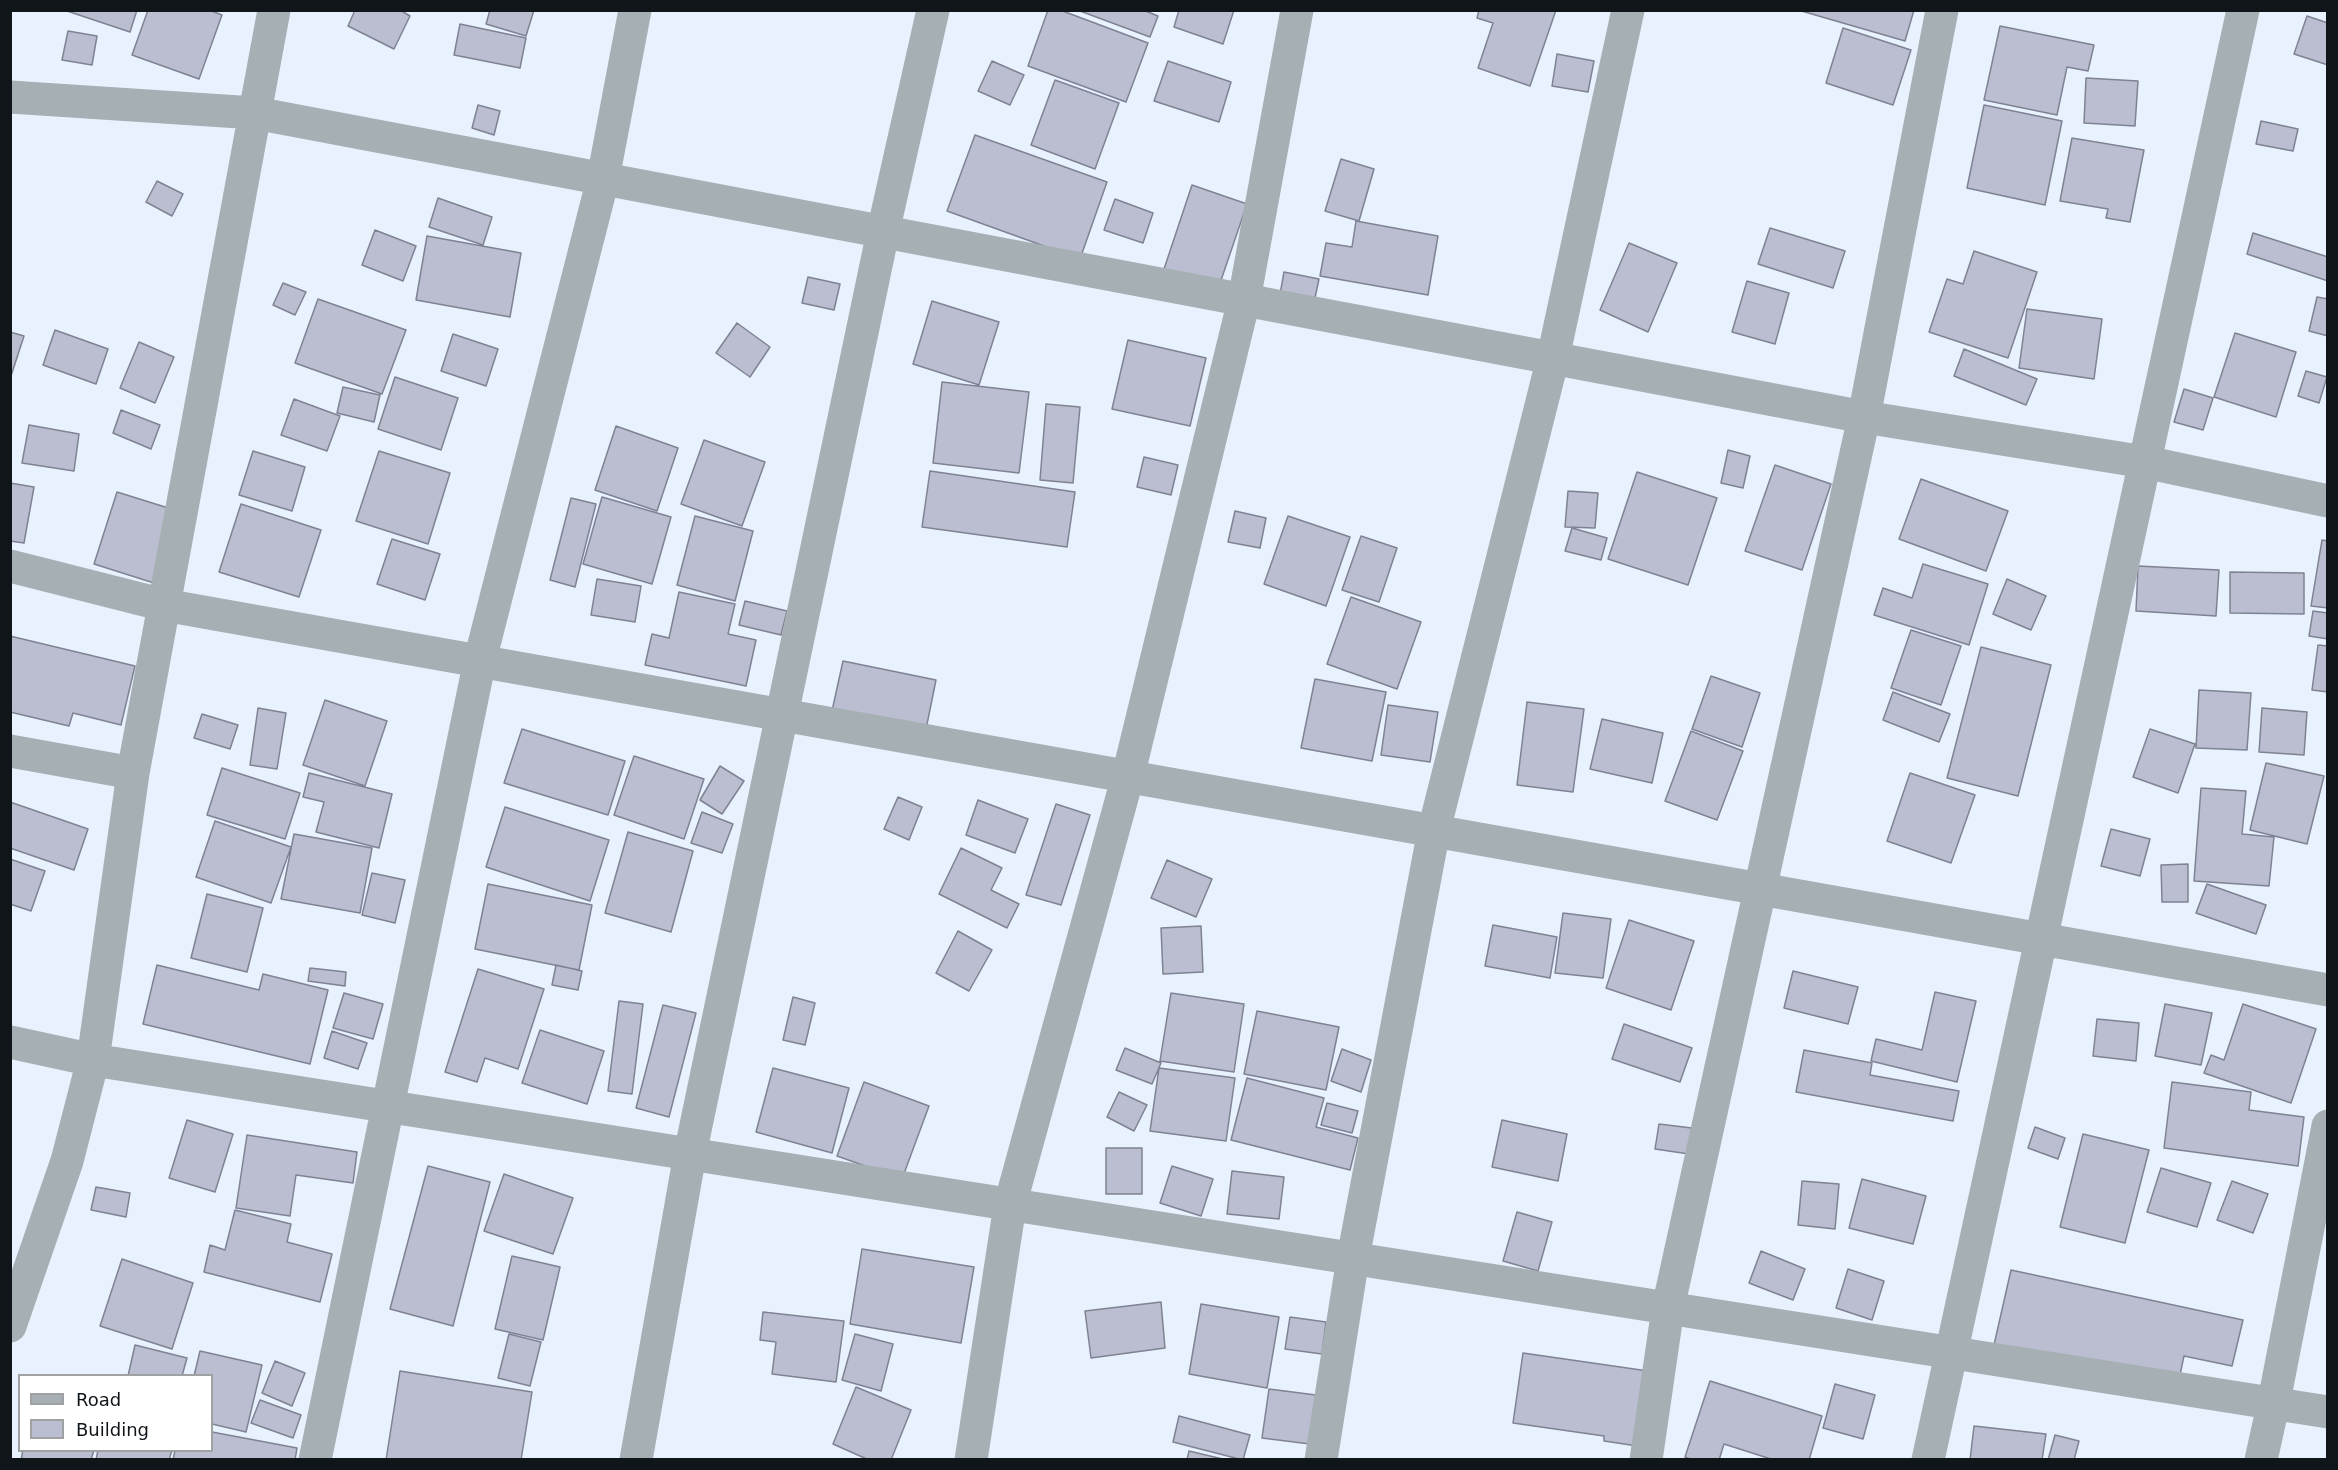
<!DOCTYPE html>
<html>
<head>
<meta charset="utf-8">
<style>
  body { margin:0 }
  #map { position:relative; width:2338px; height:1470px; overflow:hidden; background:#e8f2ff; font-family:"DejaVu Sans",sans-serif }
  canvas { display:block }
  .frame { position:absolute; inset:0; border:12px solid #10151a; pointer-events:none }
  .legend { position:absolute; left:18px; top:1374px; width:195px; height:78px; box-sizing:border-box; background:#fff; border:2px solid #9fa1a3; margin:0; padding:8px 10px; list-style:none; font-size:18px; color:#10151a }
  .legend li { display:flex; align-items:center; gap:12px; height:30px }
  .legend b { width:30px; border:2px solid #9fa1a3 }
</style>
</head>
<body>
<div id="map">
<canvas width="2338" height="1470"></canvas>
<div class="frame"></div>
<ul class="legend">
<li><b style="height:8px;background:#a6afb3"></b>Road</li>
<li><b style="height:16px;background:#bbbed0"></b>Building</li>
</ul>
</div>
<script>
const ctx = document.querySelector('canvas').getContext('2d');
ctx.lineJoin = 'round';
function paint(path, color) {
  ctx.fillStyle = color;
  ctx.fill(path, 'evenodd');
}
function toPath(rows) {
  const path = new Path2D();
  for (const r of rows) {
    path.moveTo(r[0], r[1]);
    for (let i = 2; i < r.length; i += 2) path.lineTo(r[i], r[i + 1]);
  }
  return path;
}
function trace(path, color, width, dash) {
  ctx.strokeStyle = color;
  ctx.lineWidth = width;
  ctx.lineCap = dash ? 'butt' : 'round';
  ctx.setLineDash(dash || []);
  ctx.stroke(path);
}
const building = toPath([
  [64,10,137,10,130,32,64,10],
  [148,10,209,10,222,15,199,79,132,55,148,10],
  [355,10,400,10,410,16,394,49,348,26,355,10],
  [490,10,534,10,526,36,486,24,490,10],
  [1048,10,1060,10,1148,43,1126,102,1028,66,1048,10],
  [1143,10,1158,16,1150,37,1080,11,1143,10],
  [1179,10,1234,10,1223,44,1174,27,1179,10],
  [1479,10,1556,10,1530,86,1478,68,1493,23,1477,18,1479,10],
  [1798,10,1914,10,1905,41,1798,10],
  [2307,16,2328,23,2328,65,2294,54,2307,16],
  [460,24,526,38,520,68,454,55,460,24],
  [2000,26,2094,45,2088,71,2067,67,2057,115,1984,100,2000,26],
  [1843,28,1911,50,1893,105,1826,83,1843,28],
  [68,31,97,36,92,65,62,60,68,31],
  [1557,54,1594,61,1588,92,1552,86,1557,54],
  [992,61,1024,75,1010,105,978,91,992,61],
  [1168,61,1231,82,1219,122,1154,101,1168,61],
  [2086,78,2138,81,2135,126,2084,123,2086,78],
  [1055,80,1119,103,1095,169,1031,145,1055,80],
  [478,105,500,111,494,135,472,128,478,105],
  [1984,105,2062,121,2045,205,1967,188,1984,105],
  [2261,121,2298,129,2293,151,2256,144,2261,121],
  [975,135,1107,182,1080,259,947,211,975,135],
  [2072,138,2144,150,2130,222,2106,218,2108,209,2060,201,2072,138],
  [1341,159,1374,169,1359,221,1325,211,1341,159],
  [157,181,183,194,172,216,146,202,157,181],
  [1192,185,1247,204,1216,295,1161,278,1192,185],
  [438,198,492,217,483,245,429,227,438,198],
  [1115,199,1153,213,1143,243,1104,230,1115,199],
  [1356,221,1438,236,1428,295,1320,276,1326,243,1352,247,1356,221],
  [1770,228,1845,251,1833,288,1758,264,1770,228],
  [375,230,416,246,403,281,362,265,375,230],
  [2253,233,2328,257,2328,281,2247,254,2253,233],
  [427,236,521,253,510,317,416,300,427,236],
  [1629,243,1677,263,1648,332,1600,310,1629,243],
  [1974,251,2037,272,2008,358,1929,332,1947,279,1963,284,1974,251],
  [1284,272,1319,279,1312,312,1278,306,1284,272],
  [808,277,840,284,834,310,802,303,808,277],
  [1747,281,1789,293,1775,344,1732,332,1747,281],
  [283,283,306,292,295,315,273,305,283,283],
  [2317,297,2328,299,2328,336,2309,331,2317,297],
  [318,299,406,330,382,394,295,363,318,299],
  [932,301,999,322,979,385,913,364,932,301],
  [2027,309,2102,319,2094,379,2019,368,2027,309],
  [737,323,770,347,750,377,716,353,737,323],
  [55,330,108,349,96,384,43,365,55,330],
  [10,332,24,336,11,376,10,376,10,332],
  [2235,333,2296,352,2276,417,2214,397,2235,333],
  [453,334,498,349,486,386,441,371,453,334],
  [1128,340,1206,358,1190,426,1112,409,1128,340],
  [139,342,174,357,155,403,120,388,139,342],
  [1964,349,2037,379,2026,405,1954,376,1964,349],
  [2306,371,2327,377,2319,403,2298,396,2306,371],
  [395,377,458,398,441,450,378,429,395,377],
  [942,382,1029,392,1019,473,933,463,942,382],
  [343,387,380,395,374,422,337,413,343,387],
  [2184,389,2213,398,2203,430,2174,422,2184,389],
  [294,399,340,416,327,451,281,435,294,399],
  [1046,404,1080,407,1073,483,1040,480,1046,404],
  [121,410,160,425,151,449,113,433,121,410],
  [29,425,79,434,74,471,22,463,29,425],
  [616,426,678,448,657,511,595,490,616,426],
  [704,440,765,462,742,526,681,504,704,440],
  [1728,450,1750,456,1743,488,1721,483,1728,450],
  [253,451,305,467,292,511,239,495,253,451],
  [379,451,450,473,428,544,356,521,379,451],
  [1144,457,1178,465,1171,495,1137,487,1144,457],
  [1775,465,1831,484,1802,570,1745,551,1775,465],
  [930,471,1075,492,1067,547,922,527,930,471],
  [1637,472,1717,498,1688,585,1608,559,1637,472],
  [1921,479,2008,511,1986,571,1899,539,1921,479],
  [10,483,34,487,24,543,10,541,10,483],
  [1568,491,1598,493,1595,528,1565,527,1568,491],
  [117,492,178,511,154,583,94,564,117,492],
  [602,497,671,517,652,584,583,564,602,497],
  [571,498,596,504,575,587,550,580,571,498],
  [241,504,321,530,299,597,219,572,241,504],
  [1235,511,1266,518,1260,548,1228,542,1235,511],
  [695,516,753,531,735,601,677,585,695,516],
  [1288,516,1350,537,1326,606,1264,584,1288,516],
  [1572,528,1607,538,1601,560,1565,551,1572,528],
  [1361,536,1397,548,1379,602,1342,590,1361,536],
  [392,539,440,554,425,600,377,584,392,539],
  [2322,540,2328,541,2328,608,2311,606,2322,540],
  [1923,564,1988,584,1969,645,1874,615,1883,588,1912,598,1923,564],
  [2138,566,2219,570,2216,616,2136,611,2138,566],
  [2230,572,2304,573,2304,614,2230,613,2230,572],
  [597,579,641,586,635,622,591,615,597,579],
  [2007,579,2046,596,2031,630,1993,614,2007,579],
  [679,592,735,604,728,634,756,640,746,686,645,665,652,634,669,638,679,592],
  [1351,597,1421,622,1397,689,1327,664,1351,597],
  [745,601,787,611,781,635,739,625,745,601],
  [2313,611,2328,613,2328,639,2309,636,2313,611],
  [1911,630,1961,646,1941,705,1891,688,1911,630],
  [10,636,135,666,121,725,73,713,69,726,10,712,10,636],
  [2318,645,2328,646,2328,692,2312,690,2318,645],
  [1981,647,2051,665,2018,796,1947,778,1981,647],
  [843,661,936,680,924,739,830,720,843,661],
  [1711,676,1760,693,1742,747,1692,729,1711,676],
  [1315,679,1386,692,1372,761,1301,748,1315,679],
  [2199,690,2251,693,2247,750,2196,748,2199,690],
  [1893,692,1950,714,1939,742,1883,720,1893,692],
  [325,700,387,721,365,786,303,765,325,700],
  [1527,702,1584,709,1573,792,1517,785,1527,702],
  [1388,705,1438,712,1430,762,1381,755,1388,705],
  [258,708,286,713,277,769,250,765,258,708],
  [2262,708,2307,712,2304,755,2259,752,2262,708],
  [202,714,238,725,230,749,194,738,202,714],
  [1602,719,1663,733,1652,783,1590,769,1602,719],
  [522,729,625,761,608,815,504,783,522,729],
  [2150,729,2195,744,2178,793,2133,777,2150,729],
  [1691,731,1743,751,1717,820,1665,801,1691,731],
  [634,756,704,779,684,839,614,815,634,756],
  [2266,763,2324,776,2307,844,2250,830,2266,763],
  [720,766,744,781,722,814,700,800,720,766],
  [222,768,300,793,285,839,207,815,222,768],
  [309,773,392,794,379,848,316,832,324,802,303,797,309,773],
  [1910,773,1975,795,1951,863,1887,841,1910,773],
  [2201,788,2246,791,2242,834,2274,837,2269,886,2194,881,2201,788],
  [898,797,922,807,909,840,884,829,898,797],
  [978,800,1028,819,1015,853,966,835,978,800],
  [10,802,88,829,74,870,10,848,10,802],
  [1056,804,1090,815,1061,905,1026,895,1056,804],
  [505,807,609,840,590,901,486,867,505,807],
  [702,812,733,824,722,853,691,843,702,812],
  [215,821,291,847,271,903,196,877,215,821],
  [2111,829,2150,839,2140,876,2101,866,2111,829],
  [628,832,693,851,671,932,605,913,628,832],
  [294,834,372,848,360,913,281,899,294,834],
  [961,848,1002,868,991,890,1019,904,1007,928,939,894,961,848],
  [10,859,45,871,31,911,10,904,10,859],
  [1167,860,1212,879,1196,917,1151,898,1167,860],
  [2188,864,2188,902,2162,902,2161,865,2188,864],
  [372,873,405,880,395,923,362,915,372,873],
  [488,884,592,905,579,970,475,949,488,884],
  [2207,884,2266,905,2256,934,2196,913,2207,884],
  [207,894,263,908,247,972,191,958,207,894],
  [1563,913,1611,919,1603,978,1555,973,1563,913],
  [1629,920,1694,941,1671,1010,1606,988,1629,920],
  [1493,925,1557,937,1550,978,1485,966,1493,925],
  [1201,926,1203,972,1163,974,1161,928,1201,926],
  [958,931,992,950,969,991,936,973,958,931],
  [157,965,259,990,263,974,328,990,310,1064,143,1024,157,965],
  [556,965,582,971,578,990,552,985,556,965],
  [310,968,346,972,345,986,308,981,310,968],
  [478,969,544,989,518,1069,485,1058,477,1082,445,1072,478,969],
  [1793,971,1858,987,1848,1024,1784,1008,1793,971],
  [1935,992,1976,1001,1957,1082,1871,1061,1876,1039,1922,1050,1935,992],
  [344,993,383,1004,373,1039,333,1028,344,993],
  [1171,993,1244,1004,1234,1072,1160,1061,1171,993],
  [793,997,815,1003,805,1045,783,1040,793,997],
  [619,1001,643,1004,632,1094,608,1091,619,1001],
  [2165,1004,2212,1013,2201,1065,2155,1056,2165,1004],
  [2243,1004,2316,1029,2291,1103,2204,1073,2211,1055,2224,1060,2243,1004],
  [663,1005,696,1013,669,1117,636,1108,663,1005],
  [1257,1011,1339,1027,1326,1090,1244,1074,1257,1011],
  [2097,1019,2139,1023,2136,1061,2093,1056,2097,1019],
  [1624,1024,1692,1048,1680,1082,1612,1059,1624,1024],
  [540,1030,604,1051,587,1104,522,1083,540,1030],
  [332,1031,367,1043,358,1069,324,1058,332,1031],
  [1125,1048,1161,1063,1152,1084,1116,1070,1125,1048],
  [1342,1049,1371,1060,1361,1092,1331,1081,1342,1049],
  [1804,1050,1872,1063,1870,1075,1959,1091,1953,1121,1796,1092,1804,1050],
  [773,1068,849,1088,832,1153,756,1132,773,1068],
  [1159,1068,1235,1078,1226,1141,1150,1131,1159,1068],
  [1247,1078,1324,1098,1316,1127,1358,1138,1350,1170,1231,1140,1247,1078],
  [864,1082,929,1106,902,1179,837,1156,864,1082],
  [2172,1082,2251,1092,2249,1110,2304,1117,2298,1166,2164,1148,2172,1082],
  [1119,1092,1147,1105,1134,1131,1107,1117,1119,1092],
  [1327,1103,1358,1111,1352,1133,1321,1125,1327,1103],
  [187,1120,233,1134,215,1192,169,1178,187,1120],
  [1502,1120,1567,1134,1558,1181,1492,1167,1502,1120],
  [1659,1124,1700,1129,1696,1155,1655,1149,1659,1124],
  [2035,1127,2065,1138,2058,1159,2028,1148,2035,1127],
  [2083,1134,2149,1150,2125,1243,2060,1227,2083,1134],
  [247,1135,357,1152,353,1183,296,1175,290,1216,236,1208,247,1135],
  [1106,1148,1142,1148,1142,1194,1106,1194,1106,1148],
  [428,1166,490,1182,453,1326,390,1309,428,1166],
  [1172,1166,1213,1179,1201,1216,1160,1203,1172,1166],
  [2161,1168,2211,1183,2197,1227,2147,1212,2161,1168],
  [1232,1171,1284,1177,1279,1219,1227,1214,1232,1171],
  [504,1174,573,1198,553,1254,484,1231,504,1174],
  [1862,1179,1926,1196,1913,1244,1849,1228,1862,1179],
  [1802,1181,1839,1184,1835,1229,1798,1225,1802,1181],
  [2232,1181,2268,1194,2253,1233,2217,1220,2232,1181],
  [96,1187,130,1193,126,1217,91,1210,96,1187],
  [235,1210,291,1224,287,1242,332,1254,320,1302,204,1272,210,1245,225,1250,235,1210],
  [1517,1212,1552,1222,1538,1271,1503,1261,1517,1212],
  [862,1249,974,1267,961,1343,850,1324,862,1249],
  [1761,1251,1805,1269,1793,1300,1749,1283,1761,1251],
  [512,1256,560,1267,543,1340,495,1329,512,1256],
  [122,1259,193,1283,172,1349,100,1326,122,1259],
  [1848,1269,1884,1281,1872,1320,1836,1308,1848,1269],
  [2011,1270,2243,1320,2232,1366,2184,1356,2178,1384,1994,1345,2011,1270],
  [1161,1302,1165,1348,1091,1358,1085,1311,1161,1302],
  [1201,1304,1279,1317,1267,1388,1189,1374,1201,1304],
  [763,1312,844,1321,836,1382,772,1374,776,1342,760,1340,763,1312],
  [1290,1317,1326,1322,1322,1354,1285,1349,1290,1317],
  [509,1334,541,1342,530,1386,498,1378,509,1334],
  [855,1334,893,1344,881,1391,842,1380,855,1334],
  [135,1345,187,1358,182,1376,128,1376,135,1345],
  [200,1351,262,1365,246,1432,212,1424,212,1376,194,1376,200,1351],
  [1523,1353,1655,1372,1644,1447,1604,1441,1604,1436,1513,1423,1523,1353],
  [275,1361,305,1373,292,1406,262,1393,275,1361],
  [400,1371,532,1392,521,1460,386,1460,400,1371],
  [1710,1381,1822,1416,1809,1460,1774,1460,1724,1444,1719,1460,1693,1460,1685,1457,1710,1381],
  [1835,1384,1875,1395,1863,1439,1823,1428,1835,1384],
  [856,1387,911,1410,891,1460,869,1460,833,1444,856,1387],
  [1269,1389,1316,1395,1310,1444,1262,1438,1269,1389],
  [260,1400,301,1415,293,1438,251,1423,260,1400],
  [1179,1416,1250,1435,1243,1460,1173,1442,1179,1416],
  [1974,1426,2046,1434,2042,1460,1970,1460,1974,1426],
  [212,1432,297,1448,295,1460,173,1460,175,1450,212,1450,212,1432],
  [2055,1435,2079,1441,2074,1460,2048,1460,2055,1435],
  [23,1450,94,1450,91,1460,21,1460,23,1450],
  [98,1450,172,1450,169,1460,96,1460,98,1450],
  [1189,1451,1227,1460,1187,1460,1189,1451]
]);
paint(building, '#bbbed0');
trace(building, '#7f8292', 1.5);
trace(toPath([
  [10,97,255,113,1864,417,2145,462,2328,501],
  [10,566,164,605,2328,990],
  [10,751,133,773],
  [10,1042,93,1060,2328,1412],
  [10,1326,67,1161,93,1060,133,773,274,10],
  [315,1460,480,660,603,179,635,10],
  [636,1460,690,1154,883,232,933,10],
  [971,1460,1010,1205,1128,776,1244,300,1297,10],
  [1321,1460,1353,1258,1434,830,1553,358,1628,10],
  [1646,1460,1668,1308,1864,417,1942,10],
  [1928,1460,2243,10],
  [2261,1460,2274,1401,2328,1126]
]), '#a6afb3', 33);
</script>
</body>
</html>
